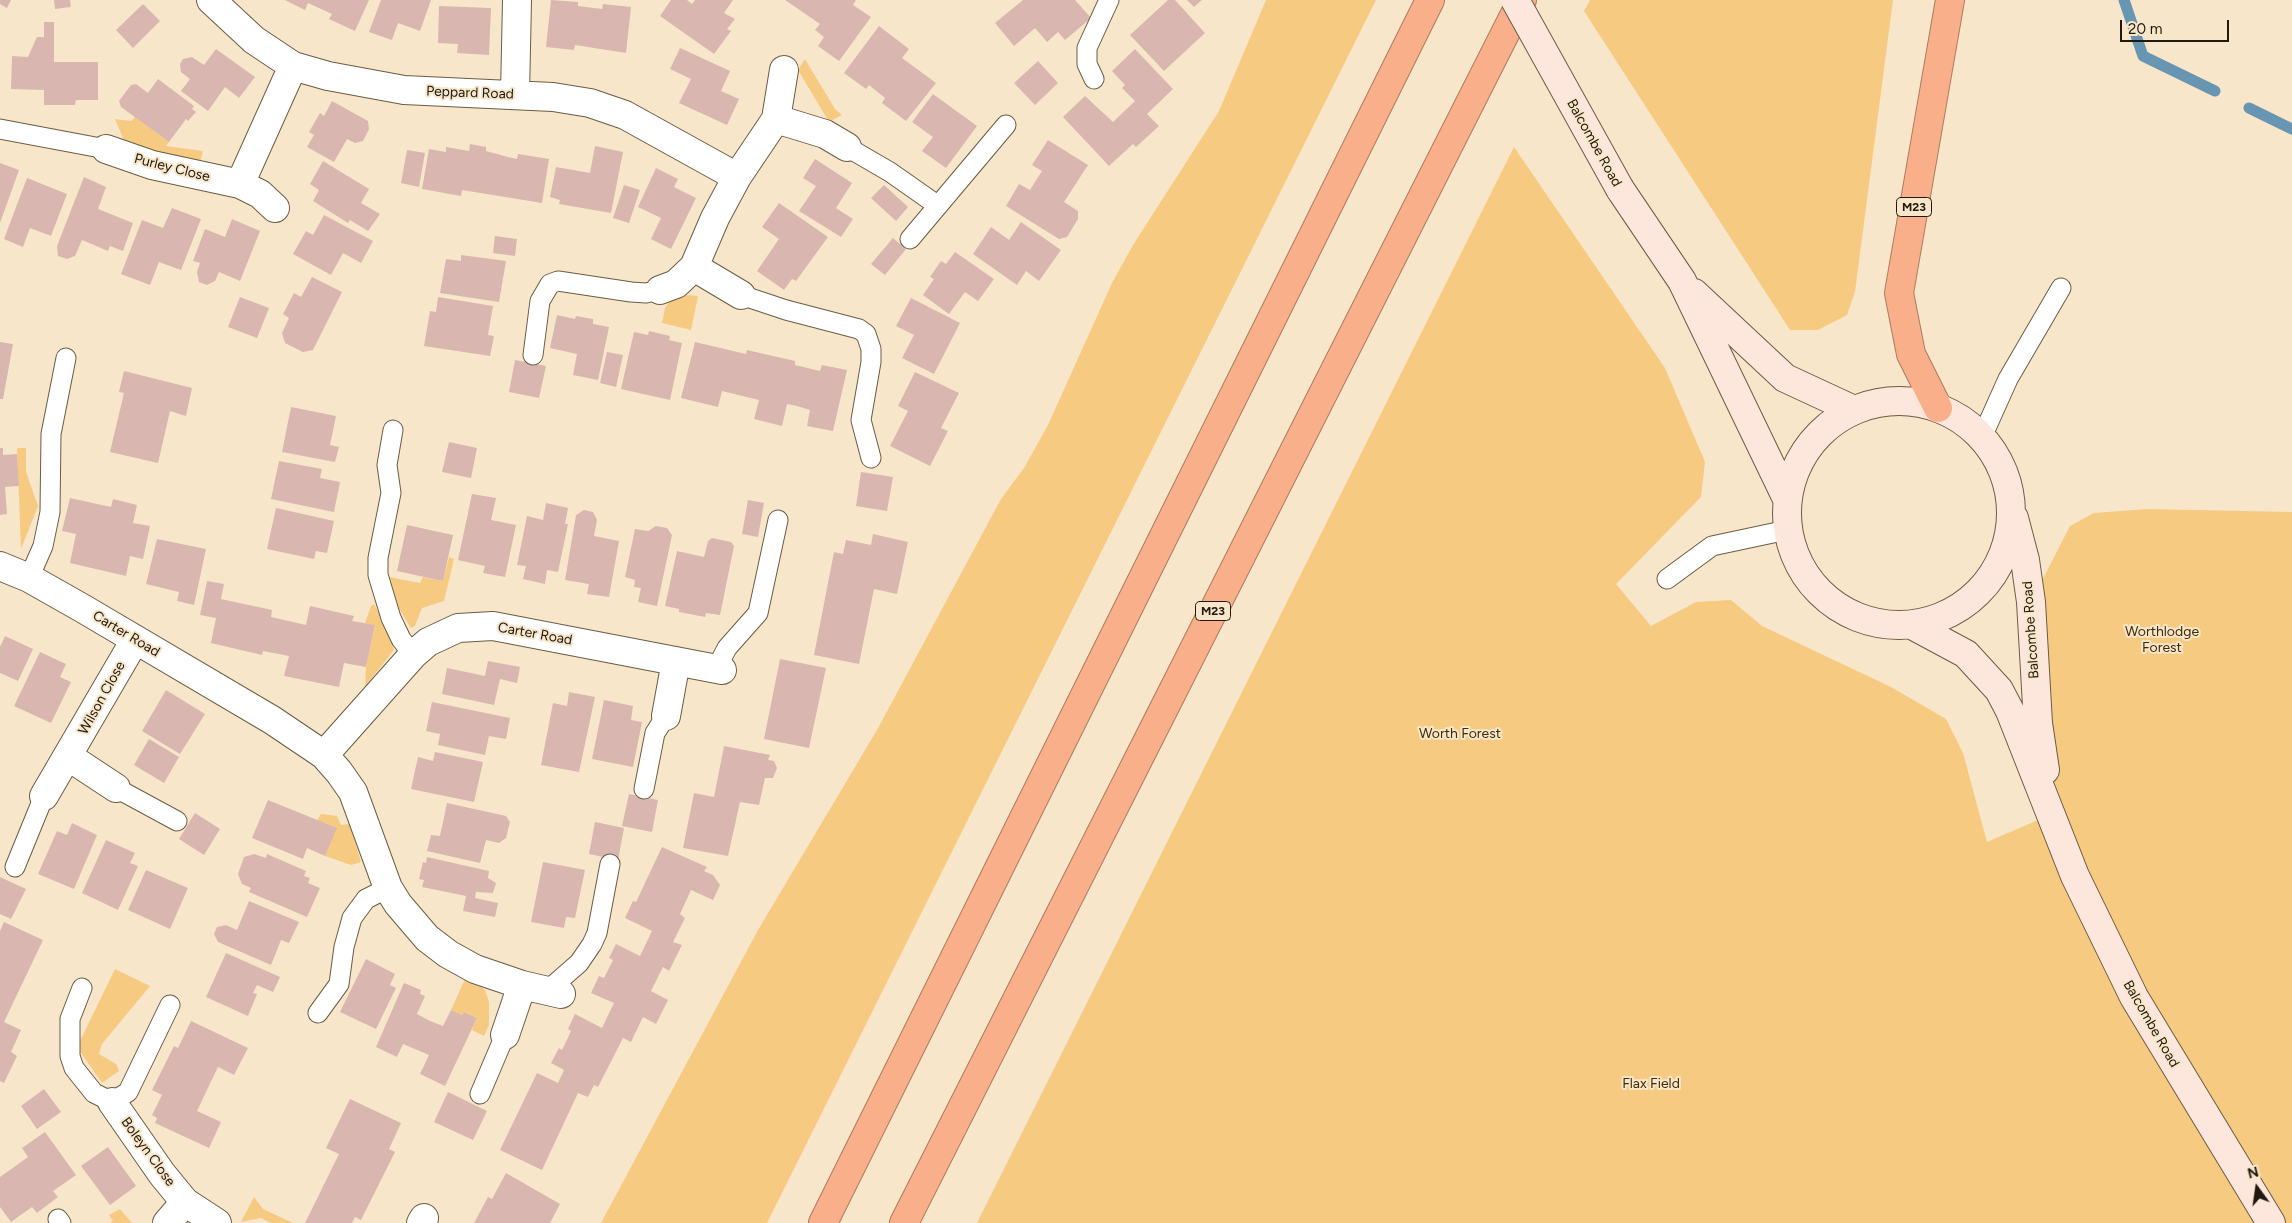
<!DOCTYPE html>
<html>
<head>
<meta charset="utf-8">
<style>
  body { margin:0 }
  #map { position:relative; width:2292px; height:1223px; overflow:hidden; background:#f8e6ca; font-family:Figtree,sans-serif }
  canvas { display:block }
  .north { position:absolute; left:2232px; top:1163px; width:50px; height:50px; -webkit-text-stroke:4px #f8e6ca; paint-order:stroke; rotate:346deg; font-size:14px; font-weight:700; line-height:20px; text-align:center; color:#1f190f }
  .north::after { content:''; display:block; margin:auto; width:18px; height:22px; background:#1f190f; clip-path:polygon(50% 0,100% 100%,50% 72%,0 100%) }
  .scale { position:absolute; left:2120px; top:20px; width:109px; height:22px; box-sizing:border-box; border:2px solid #1f190f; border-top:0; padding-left:6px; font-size:15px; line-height:18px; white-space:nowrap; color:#1f190f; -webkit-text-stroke:4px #f8e6ca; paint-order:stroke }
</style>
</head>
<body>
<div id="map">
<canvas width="2292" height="1223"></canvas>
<div class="north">N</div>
<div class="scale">20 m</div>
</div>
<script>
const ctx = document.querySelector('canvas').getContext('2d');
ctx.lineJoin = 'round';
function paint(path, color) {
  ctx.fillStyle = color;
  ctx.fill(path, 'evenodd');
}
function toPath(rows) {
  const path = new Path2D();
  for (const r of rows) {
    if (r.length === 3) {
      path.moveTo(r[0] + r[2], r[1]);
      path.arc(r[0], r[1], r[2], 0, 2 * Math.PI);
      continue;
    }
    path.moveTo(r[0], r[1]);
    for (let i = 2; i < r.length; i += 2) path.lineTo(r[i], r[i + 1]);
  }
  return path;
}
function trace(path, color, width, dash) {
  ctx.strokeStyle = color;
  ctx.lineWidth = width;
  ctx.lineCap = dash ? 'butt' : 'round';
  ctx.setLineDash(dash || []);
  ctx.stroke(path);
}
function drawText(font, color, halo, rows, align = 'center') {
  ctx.font = font + ' Figtree,sans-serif';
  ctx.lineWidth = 4;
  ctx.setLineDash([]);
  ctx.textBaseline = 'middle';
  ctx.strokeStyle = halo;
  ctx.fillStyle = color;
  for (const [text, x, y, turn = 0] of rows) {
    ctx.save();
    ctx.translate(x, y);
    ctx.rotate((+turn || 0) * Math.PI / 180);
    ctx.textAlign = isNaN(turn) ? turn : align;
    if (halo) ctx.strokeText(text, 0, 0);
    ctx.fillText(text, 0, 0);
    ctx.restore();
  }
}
paint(toPath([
  [1266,0,1376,0,767,1223,601,1223,758,930,877,730,1001,499,1024,468,1048,425,1112,283,1133,245,1219,111],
  [1590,0,1893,0,1855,292,1847,315,1818,330,1790,330,1584,11],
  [805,59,835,109,842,115,829,122,798,70],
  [135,117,169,142,166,146,203,151,200,163,175,159,125,143,115,119,131,121],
  [1514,147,1665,368,1705,462,1701,497,1616,584,1651,626,1696,602,1731,600,1762,626,1891,687,1946,719,1963,753,1987,842,2052,814,2031,602,2070,526,2094,513,2148,509,2292,512,2292,1223,977,1223],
  [685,295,698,296,691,330,662,323,665,308,670,301],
  [17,448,26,448,26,472,38,506,21,549],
  [449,557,454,559,444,601,422,608,415,626,411,628,398,607,392,593,389,577,420,583,423,577,443,581],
  [374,604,394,642,393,651,365,687,366,667,375,626,365,623,371,606],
  [321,814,337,816,341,825,350,824,361,862,351,865,325,856,336,828,317,821],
  [115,969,150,986,102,1044,99,1054,116,1064,119,1071,102,1083,79,1050,79,1043],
  [465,979,476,983,485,990,489,1002,489,1025,484,1036,472,1030,477,1018,464,1012,462,1015,451,1010],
  [254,1197,263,1209,293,1223,271,1223,261,1218,241,1222],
  [120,1209,132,1223,110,1223,113,1221,109,1215]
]), '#f7ca81');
trace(toPath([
  [2124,0,2143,56,2215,91],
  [2249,108,2292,129]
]), '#6895b1', 11);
paint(toPath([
  [0,0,11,0,7,8,0,4],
  [54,0,70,0,71,7,55,9],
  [285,0,369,0,355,31,329,19,332,14,308,3,305,10],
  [381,0,431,0,420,31,398,23,392,40,369,32],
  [551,0,578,2,578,6,602,9,603,4,631,7,626,53,575,45,574,50,546,47],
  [671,0,687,0,692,4,695,0,733,0,724,13,735,19,727,29,731,31,714,54,660,16],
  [785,0,856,0,853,5,871,17,839,61,818,46,824,37,815,30,820,24],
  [1023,0,1075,0,1091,18,1065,40,1058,32,1047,42,1035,28,1014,46,995,23],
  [1168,0,1175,0,1205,33,1164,71,1130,35],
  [1187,0,1202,0,1194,7],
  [143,4,160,21,133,48,116,30],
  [439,6,491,8,489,55,457,53,458,44,438,43],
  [44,22,54,22,54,62,98,62,98,100,76,100,75,105,44,105,44,90,11,89,12,56,28,57,37,37,44,37],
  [879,26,909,49,902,58,936,83,906,121,882,103,885,98,869,85,866,89,844,73],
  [680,48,730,71,721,91,739,99,727,125,679,103,691,79,670,69],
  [216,49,255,77,239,98,225,87,208,111,181,91,190,79,181,72,180,64,183,59,192,57,204,65],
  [1135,49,1173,89,1147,114,1159,126,1136,147,1133,144,1109,166,1063,117,1085,96,1113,122,1135,101,1122,88,1125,85,1112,71],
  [1038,61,1058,83,1035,105,1014,83],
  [158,79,194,106,192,109,196,112,188,121,186,119,169,142,121,107,119,101,131,85,136,84,148,93],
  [933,94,977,126,946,168,922,151,933,137,912,122],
  [332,101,368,121,369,129,363,141,355,143,347,139,334,162,307,147,314,135,309,132,320,113,324,116],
  [1048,140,1088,165,1064,202,1078,211,1078,219,1067,237,1059,239,1006,206,1019,184,1030,190,1035,182,1042,171,1032,165],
  [470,144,486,147,486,151,508,157,517,159,518,154,549,159,542,203,462,190,461,196,422,189,429,149,446,152,446,147,469,151],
  [595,146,623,152,611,213,559,204,560,200,550,197,556,167,590,173],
  [407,150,425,153,419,187,401,183],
  [815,159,852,183,836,208,853,219,841,237,799,211,816,186,803,178],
  [323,161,369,189,361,203,380,214,368,231,350,220,348,223,313,201,319,190,310,184],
  [0,163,19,170,0,223],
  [656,168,678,179,674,187,696,198,671,249,651,239,661,218,638,207],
  [84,177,106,187,98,209,133,223,123,251,110,246,108,251,82,240,75,256,67,259,58,256,57,246],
  [27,178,67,194,51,236,30,228,23,247,4,239],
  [624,185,640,190,629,223,613,218],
  [884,185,908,207,896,221,871,198],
  [779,203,828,237,796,281,792,279,784,290,757,271,779,239,762,227],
  [172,208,201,219,181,270,159,262,150,285,121,274,142,220,163,228],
  [324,215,373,241,361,263,343,253,331,275,293,254,306,231,313,235],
  [232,219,260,231,240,281,219,272,215,281,207,285,199,282,197,272,200,263,193,261,205,229,225,237],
  [1021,222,1061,250,1039,281,1026,271,1017,285,973,254,991,227,1009,240],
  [495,236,517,239,515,256,493,253],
  [893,238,906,249,885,275,871,264],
  [955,252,994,279,978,301,965,292,949,314,923,295,934,279,930,277,941,261,946,264],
  [461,255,506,261,499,302,440,293,446,259,461,261],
  [312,277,342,292,313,350,303,352,285,343,282,333,289,318,283,314,294,293,301,297],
  [240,297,269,308,257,338,228,327],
  [438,297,493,306,488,335,494,336,490,356,424,346,430,311,436,312],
  [911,298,960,323,934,374,902,358,914,335,896,326],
  [557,315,575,319,576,316,593,319,593,324,609,327,598,380,573,375,577,354,550,348],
  [649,331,670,336,669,340,682,343,670,400,621,389,634,332,648,335],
  [0,342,13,344,3,399,0,399],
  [695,342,746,354,747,350,795,361,795,365,820,371,822,365,847,370,833,431,807,426,810,410,797,406,787,404,782,426,754,419,759,400,722,391,718,407,681,398],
  [607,352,623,355,616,387,600,383],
  [515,360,546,366,539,398,509,392],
  [124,371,192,388,186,416,170,411,158,463,110,452,124,393,119,392],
  [915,372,959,393,941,428,948,431,930,466,890,446,908,411,898,406],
  [291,407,336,416,330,445,339,447,335,462,282,452],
  [449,442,477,448,471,478,442,472],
  [0,448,3,448,3,455,17,454,19,486,5,487,7,514,0,515],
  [279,461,322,469,320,478,340,482,334,512,271,499],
  [861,472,893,477,887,511,856,506],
  [472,494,496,498,491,520,516,525,505,577,483,573,485,566,458,560],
  [70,498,111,507,113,499,137,505,133,523,150,526,143,559,130,556,126,576,70,563,76,534,62,531],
  [748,500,764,503,758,537,742,534],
  [546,503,568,508,565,524,568,524,558,572,547,570,545,584,523,579,526,566,517,565,527,516,543,520],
  [276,508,334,521,327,553,316,551,314,559,267,549],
  [584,510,593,512,597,520,594,536,619,541,609,597,587,594,589,584,565,580,576,515],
  [407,525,453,535,443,581,397,571],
  [656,526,667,528,672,535,657,606,638,602,641,588,634,587,635,580,625,577,635,529,648,531],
  [873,534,908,542,897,594,874,589,859,664,814,655,834,552,843,554,846,540,871,545],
  [712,538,731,542,734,546,720,615,706,613,705,617,679,612,679,609,665,606,677,551,704,557,708,541],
  [157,539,206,549,194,605,177,601,179,592,146,584],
  [207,581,224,584,221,599,272,610,271,617,306,625,310,606,354,616,352,621,375,625,366,667,344,663,339,687,284,676,289,656,263,651,262,655,211,643,216,618,200,615],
  [5,636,33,649,18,681,0,673,0,647],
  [40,652,66,664,60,677,71,682,51,723,14,706],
  [780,659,826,668,809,748,764,739],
  [488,661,520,667,517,683,500,679,494,705,442,694,447,668,485,676],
  [166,690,205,714,180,754,142,731],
  [569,692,595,697,579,772,541,765,553,703,567,706],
  [604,700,633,706,631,720,642,722,633,767,592,759],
  [432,702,510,718,506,739,489,736,485,755,438,745,440,734,426,731],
  [149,739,179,757,164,783,134,765],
  [724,746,770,755,768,760,774,761,777,768,773,778,765,778,759,805,740,802,728,856,683,848,694,793,714,797],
  [435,752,483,762,474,802,411,789,418,757,433,761],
  [629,794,658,800,652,832,622,826],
  [268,800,337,828,325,856,307,848,303,859,252,838],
  [447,803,506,816,510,822,506,838,499,843,486,840,480,863,427,851,431,835,440,836],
  [195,813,220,829,204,855,179,839],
  [595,822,624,828,618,860,589,854],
  [72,823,97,835,74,889,38,874,57,831,67,835],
  [106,840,135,853,130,863,138,866,118,910,82,893],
  [662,847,707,867,704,871,713,875,720,885,713,900,691,890,680,914,685,918,673,942,682,945,669,971,663,967,651,991,668,1000,656,1024,643,1017,631,1042,623,1038,598,1087,594,1085,588,1097,578,1093,542,1170,500,1150,537,1073,558,1083,564,1070,551,1063,559,1048,562,1050,571,1031,568,1029,575,1014,602,1028,614,1003,591,993,599,976,604,978,613,960,609,958,616,944,640,956,652,931,625,918,633,901,636,902],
  [254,854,266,858,267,854,306,871,304,876,310,878,308,883,320,888,307,917,249,892,251,888,242,884,238,874,244,857],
  [427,857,489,871,488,878,496,883,493,893,476,892,475,898,498,903,495,917,463,911,466,896,422,887,424,880,419,879,423,862,426,863],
  [543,862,585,870,575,918,566,917,564,928,531,922],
  [146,870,188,888,170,929,128,910],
  [0,877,26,889,11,919,0,914],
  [249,901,299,922,289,943,281,940,271,965,218,942,214,934,217,927,226,925,237,930],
  [4,922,43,940,4,1022,21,1030,11,1052,17,1056,4,1083,0,1081,0,931],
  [226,953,280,977,273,992,257,985,253,993,257,994,248,1016,206,997],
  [366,959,395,974,390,985,396,988,376,1029,340,1012],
  [404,983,421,990,420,994,425,996,417,1014,430,1021,443,1026,451,1010,462,1015,464,1012,477,1018,445,1086,420,1074,429,1055,403,1044,397,1057,376,1047],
  [191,1021,248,1048,234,1075,218,1067,197,1111,221,1122,209,1148,155,1123,157,1118,152,1115,162,1095,152,1090,174,1046,178,1048],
  [44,1089,61,1112,37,1129,21,1106],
  [448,1092,487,1111,473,1140,434,1122],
  [350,1099,401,1123,389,1149,395,1152,361,1220,355,1217,352,1223,305,1223,339,1154,326,1148],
  [45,1132,76,1175,53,1191,58,1197,37,1213,32,1207,11,1222,0,1207,0,1177,28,1157,22,1148],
  [108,1147,136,1186,110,1205,81,1166],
  [506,1173,560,1204,550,1223,474,1223,488,1197,492,1199]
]), '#d9b7b0');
const service = toPath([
  [1094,79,1087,64,1087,48,1109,0],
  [0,129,106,149],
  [847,147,890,172,937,205],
  [910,239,1006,125],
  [741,295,786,310,859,329,866,334,871,349,871,362,861,420,871,458],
  [533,355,540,301,550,284,558,281,631,292,646,293,660,290],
  [393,430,387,465,391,493,378,558,378,575,391,618,401,639,413,655],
  [1982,437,2008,379,2061,288],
  [29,578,43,546,50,512,51,434,66,358],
  [1667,579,1712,546,1787,530],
  [716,669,727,648,758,613,778,520],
  [116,788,177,821],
  [644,789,655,733,666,716],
  [15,867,44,796],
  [82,988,70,1019,70,1056,74,1068,94,1093,112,1102,128,1092,170,1005],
  [547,991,579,963,592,944,597,933,610,864],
  [318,1013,339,984,344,947,352,918,366,899,388,888],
  [480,1094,505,1035],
  [58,1219,61,1223]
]);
const minor = toPath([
  [211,0,254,40,293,66,328,76,404,90,553,97,590,103,625,115,737,177,715,218,694,267,676,284,660,290],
  [515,95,517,0],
  [776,119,825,134,847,147],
  [106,149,152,165,240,184,293,66],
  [737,177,776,119,784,70],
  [240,184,260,194,275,208],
  [694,267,741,295],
  [0,566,29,578,82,608,272,720,324,755,339,772,353,792,388,888,398,904,427,938,448,954,475,969,522,985,561,994],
  [666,716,676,661],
  [324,755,413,655,428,642,458,628,493,626,722,670],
  [69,757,116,788],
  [44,796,135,640],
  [505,1035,522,985],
  [112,1102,162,1174,185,1202],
  [167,1223,185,1202,217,1223],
  [421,1223,424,1218]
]);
const secondary = toPath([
  [1620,189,1682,281,1787,499],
  [1694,293,1785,378,1854,410],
  [1899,513,112],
  [2014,518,2025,560,2031,602,2038,723,2045,770],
  [1912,625,1966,654,1999,690,2010,711,2075,876,2134,997,2271,1223]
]);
const motorway = toPath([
  [1938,408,1911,354,1899,293,1950,0],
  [823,1223,1430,0],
  [904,1223,1522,0]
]);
trace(service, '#6b5c44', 21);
trace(minor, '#6b5c44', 30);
trace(secondary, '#6b5c44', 30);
trace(motorway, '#ac7a5f', 30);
trace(service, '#fff', 19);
trace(minor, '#fff', 28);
trace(secondary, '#fde7dc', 28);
trace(motorway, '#f8af8a', 28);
const secondaryBridge = toPath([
  [1515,0,1620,189]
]);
trace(secondaryBridge, '#6b5c44', 30, []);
trace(secondaryBridge, '#fde7dc', 28);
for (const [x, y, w] of [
  [1914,207,35],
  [1213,611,35]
]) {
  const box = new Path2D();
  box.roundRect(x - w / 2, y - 9.5, w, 19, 4);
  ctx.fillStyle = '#f8e6ca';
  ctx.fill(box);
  trace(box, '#1f190f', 1);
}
drawText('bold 12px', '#1f190f', null, [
  ["M23",1914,207],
  ["M23",1213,611]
]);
drawText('14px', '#1f190f', '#f8e6ca', [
  ["Peppard Road",470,93,2],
  ["Balcombe Road",1594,143,61],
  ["Purley Close",172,168,14],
  ["Balcombe Road",2031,630,-94],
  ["Carter Road",126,634,31],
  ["Carter Road",535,634,10],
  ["Wilson Close",102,698,-61],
  ["Balcombe Road",2151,1024,60],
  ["Boleyn Close",148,1152,54]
]);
drawText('14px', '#3f2b05', '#f8e6ca', [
  ["Worthlodge",2162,632],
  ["Forest",2162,648],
  ["Worth Forest",1460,734],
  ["Flax Field",1651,1084]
]);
</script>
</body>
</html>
